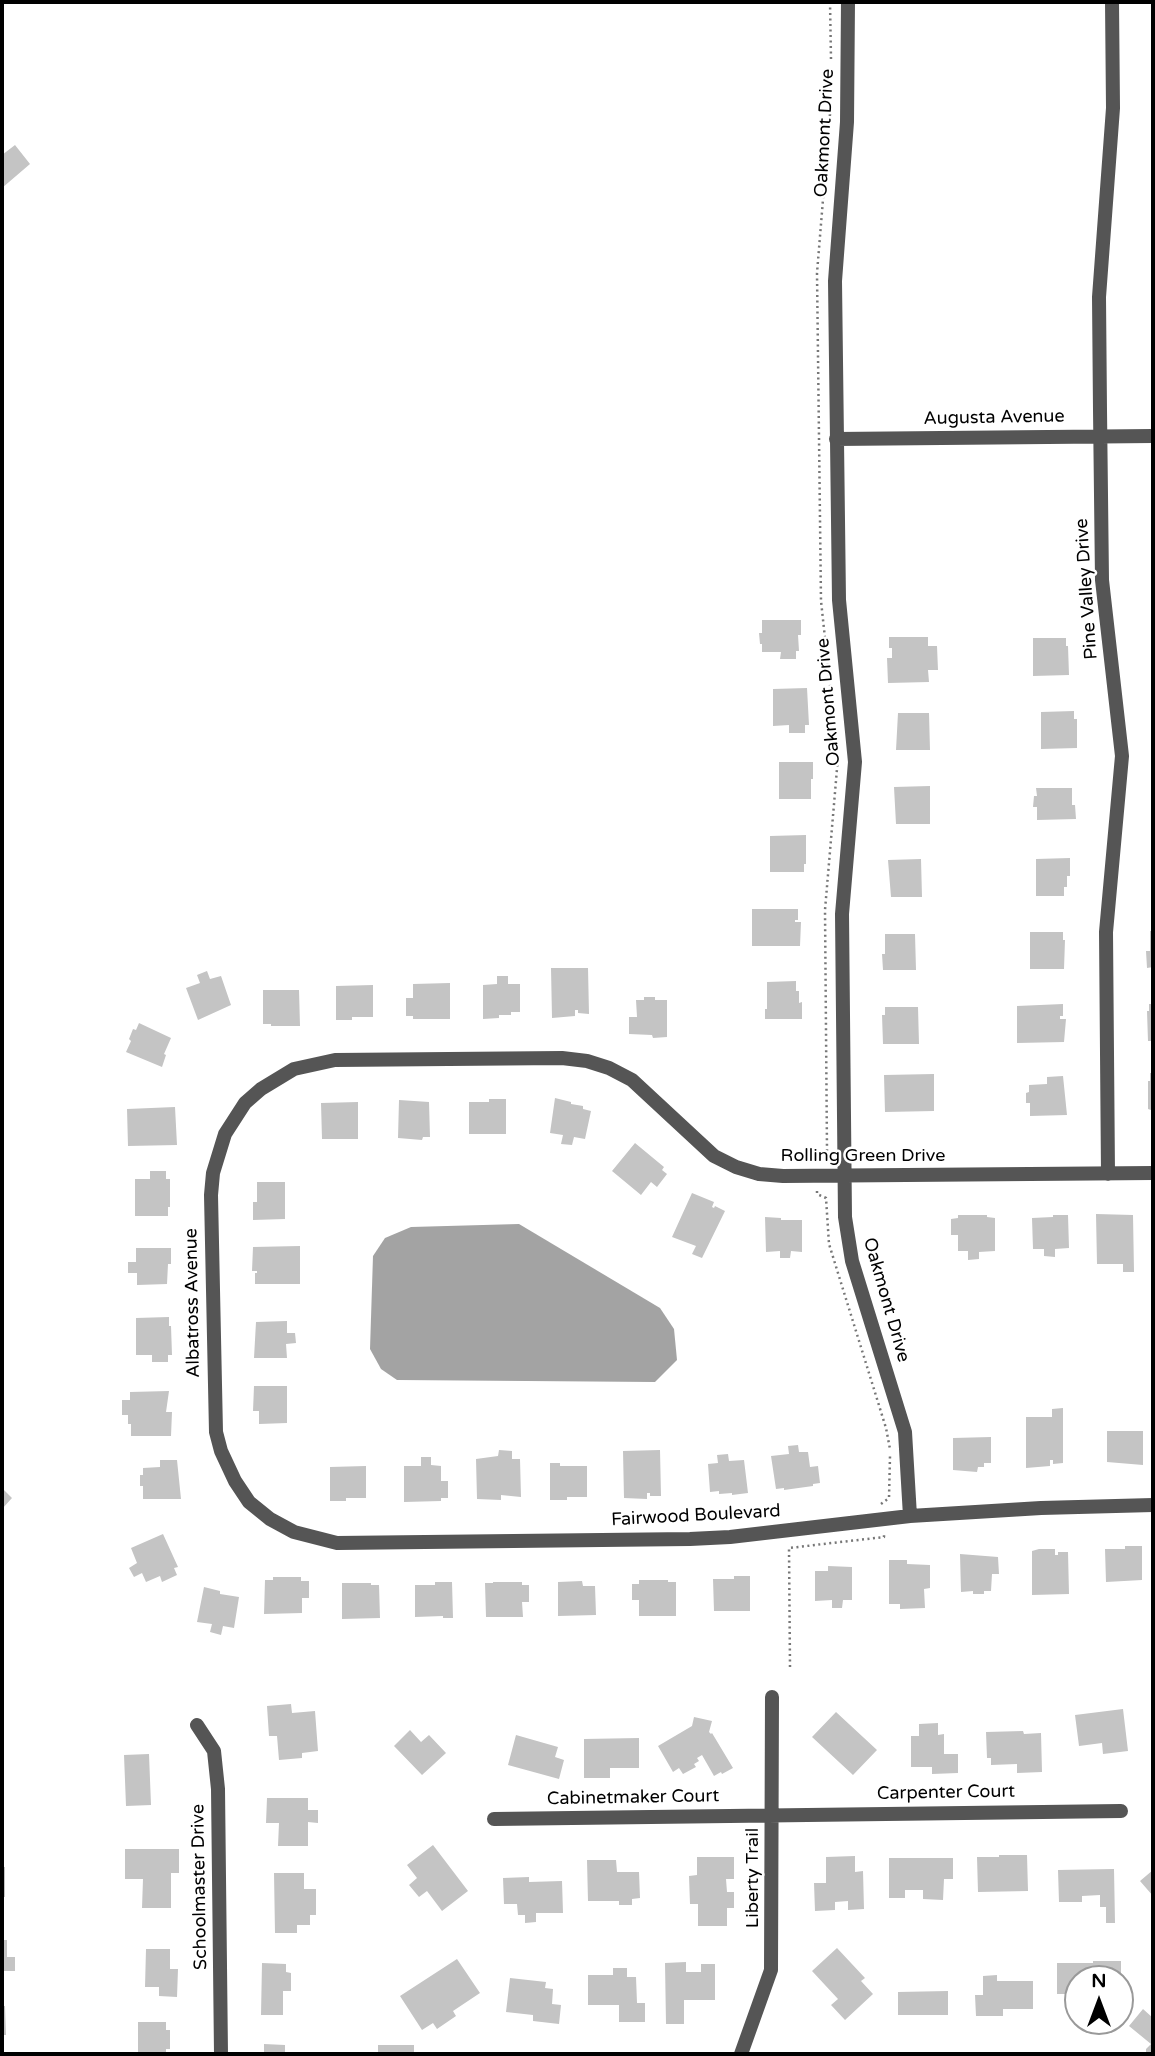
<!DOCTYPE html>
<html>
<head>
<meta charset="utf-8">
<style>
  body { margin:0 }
  #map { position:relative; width:1155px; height:2056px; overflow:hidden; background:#fff; font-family:"Varela Round",sans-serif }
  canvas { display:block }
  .frame { position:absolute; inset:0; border:4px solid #000; pointer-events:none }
  .north { position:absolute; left:1064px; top:1965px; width:70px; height:70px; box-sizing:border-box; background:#fff; border:2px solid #999; border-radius:50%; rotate:0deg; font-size:19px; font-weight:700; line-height:28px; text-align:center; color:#000 }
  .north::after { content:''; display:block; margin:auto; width:24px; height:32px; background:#000; clip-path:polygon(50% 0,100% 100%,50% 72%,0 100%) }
</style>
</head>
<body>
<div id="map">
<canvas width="1155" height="2056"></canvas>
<div class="frame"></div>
<div class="north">N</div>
</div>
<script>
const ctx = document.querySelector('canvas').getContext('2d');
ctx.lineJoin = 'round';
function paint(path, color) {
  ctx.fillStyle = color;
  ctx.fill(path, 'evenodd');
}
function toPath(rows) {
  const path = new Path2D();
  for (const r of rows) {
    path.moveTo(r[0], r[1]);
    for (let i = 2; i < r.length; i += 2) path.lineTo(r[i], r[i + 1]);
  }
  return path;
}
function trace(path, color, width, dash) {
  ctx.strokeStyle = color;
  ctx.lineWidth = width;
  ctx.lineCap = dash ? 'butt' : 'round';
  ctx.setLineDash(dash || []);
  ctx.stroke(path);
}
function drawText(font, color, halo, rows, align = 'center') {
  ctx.font = font + ' "Varela Round",sans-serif';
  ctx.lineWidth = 5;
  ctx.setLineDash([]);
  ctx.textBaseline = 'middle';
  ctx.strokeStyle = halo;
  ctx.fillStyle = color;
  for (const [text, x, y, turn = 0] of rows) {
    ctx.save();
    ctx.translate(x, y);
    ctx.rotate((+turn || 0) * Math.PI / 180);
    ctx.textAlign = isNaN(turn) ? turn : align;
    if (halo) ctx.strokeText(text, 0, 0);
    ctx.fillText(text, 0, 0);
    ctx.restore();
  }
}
paint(toPath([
  [519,1224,660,1308,674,1329,677,1360,655,1382,397,1380,381,1369,370,1349,373,1256,385,1238,411,1227]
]), '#a3a3a3');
paint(toPath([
  [15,145,30,164,2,188,2,155],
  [762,620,801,620,801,635,798,635,799,651,796,651,796,659,780,659,781,652,762,652,762,644,760,644,759,633,762,633],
  [889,637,928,637,928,646,937,646,938,670,928,670,929,682,888,683,887,658,892,658,892,648,889,648],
  [1033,638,1066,638,1066,646,1068,646,1069,675,1033,676],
  [807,688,809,725,805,725,805,733,789,733,789,725,773,726,773,689],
  [1074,711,1074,719,1077,719,1077,748,1041,749,1041,712],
  [898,713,929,713,930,750,896,750],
  [779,762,813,762,813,779,811,779,811,799,779,799],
  [930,786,930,824,896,824,894,787],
  [1036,788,1072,788,1072,805,1075,805,1076,819,1037,820,1037,807,1033,807,1034,796,1037,796],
  [806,835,806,864,804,864,804,872,770,872,770,836],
  [1070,858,1070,876,1067,876,1067,887,1064,887,1064,896,1036,896,1036,859],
  [921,859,922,897,891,897,888,860],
  [752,909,798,909,798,920,795,920,795,922,801,922,800,946,752,946],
  [1150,931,1153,931,1153,967,1147,968,1146,951,1150,951],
  [1030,932,1063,932,1063,940,1065,940,1064,969,1030,969],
  [885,934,915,934,916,970,883,970,882,954,885,954],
  [551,968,588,968,589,1014,578,1013,578,1010,575,1010,575,1016,552,1018],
  [207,971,210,979,221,976,231,1005,198,1020,186,988,200,983,197,975],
  [497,976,508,976,508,984,520,984,520,1012,511,1012,511,1015,499,1015,499,1018,483,1019,483,985,497,984],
  [796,981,796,991,799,991,799,1003,802,1002,802,1019,765,1019,765,1009,767,1009,767,982],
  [450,983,450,1019,413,1019,413,1016,406,1016,406,998,413,998,413,984],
  [373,985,373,1017,352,1017,352,1020,336,1020,336,986],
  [263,990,299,990,300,1026,271,1026,271,1024,263,1024],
  [644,997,655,997,655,1000,667,1000,667,1037,653,1038,652,1035,629,1034,629,1017,637,1017,636,1000,644,1000],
  [1063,1004,1063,1016,1060,1016,1060,1019,1066,1019,1064,1042,1017,1043,1017,1006],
  [1149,1004,1153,1004,1153,1041,1148,1041,1147,1011,1149,1011],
  [885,1007,918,1007,919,1044,883,1044,882,1015,885,1015],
  [139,1023,171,1038,164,1054,166,1055,162,1067,126,1052,131,1041,129,1039,133,1029,136,1030],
  [1150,1073,1153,1073,1153,1118,1151,1118,1151,1110,1148,1109,1148,1081,1150,1081],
  [934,1074,934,1111,885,1112,884,1075],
  [1063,1076,1067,1115,1030,1116,1030,1103,1026,1103,1026,1093,1029,1092,1029,1085,1047,1084,1047,1077],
  [555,1098,571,1102,571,1104,583,1106,583,1109,591,1111,585,1139,574,1137,572,1145,561,1144,563,1135,550,1133],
  [489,1099,506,1099,506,1134,469,1134,469,1102,489,1102],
  [399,1100,429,1102,430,1137,423,1137,422,1140,398,1138],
  [358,1102,358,1139,322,1139,321,1103],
  [175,1107,177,1145,128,1146,127,1109],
  [635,1143,664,1167,662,1170,667,1174,657,1187,651,1182,641,1195,612,1171],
  [150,1171,166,1171,166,1179,170,1179,170,1207,168,1207,168,1216,135,1216,135,1179,150,1179],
  [257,1182,285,1182,285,1219,253,1220,253,1202,257,1202],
  [692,1193,714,1202,712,1207,714,1208,715,1206,725,1211,702,1258,692,1254,696,1246,672,1237],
  [1096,1214,1133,1215,1134,1272,1123,1272,1123,1264,1097,1264],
  [958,1215,987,1215,987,1217,995,1218,995,1251,979,1252,979,1259,968,1260,968,1251,958,1251,958,1235,951,1235,951,1219,958,1218],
  [1053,1215,1068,1215,1069,1248,1055,1249,1055,1257,1044,1256,1044,1249,1033,1249,1032,1218,1053,1217],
  [765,1217,781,1218,781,1220,802,1220,802,1252,791,1251,790,1258,780,1258,780,1251,766,1252],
  [300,1246,300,1284,255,1284,255,1273,257,1273,257,1271,252,1271,253,1247],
  [136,1248,171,1248,171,1264,168,1264,167,1284,137,1285,137,1273,128,1273,128,1262,136,1262],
  [169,1317,169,1326,171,1326,172,1355,168,1355,168,1362,152,1362,152,1355,136,1355,136,1318],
  [287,1321,287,1333,295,1333,296,1343,286,1344,287,1358,254,1358,256,1322],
  [254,1386,287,1386,287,1423,259,1424,259,1411,253,1411],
  [169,1391,166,1412,172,1412,171,1436,131,1436,131,1424,128,1424,128,1415,122,1415,122,1400,130,1400,130,1392],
  [1063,1408,1063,1463,1053,1464,1053,1460,1050,1460,1050,1466,1026,1468,1026,1417,1052,1417,1052,1409],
  [1107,1431,1143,1431,1143,1465,1107,1462],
  [991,1437,991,1463,984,1463,984,1467,978,1467,977,1472,953,1470,953,1438],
  [798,1445,799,1452,808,1452,810,1467,818,1466,820,1483,813,1484,813,1486,784,1490,784,1488,776,1489,771,1456,789,1454,788,1446],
  [499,1450,512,1451,512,1459,520,1459,521,1497,501,1495,501,1500,477,1499,476,1459,498,1456],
  [660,1450,661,1496,650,1496,650,1493,647,1493,647,1499,624,1498,623,1451],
  [728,1454,729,1461,744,1460,748,1493,732,1495,732,1493,719,1494,719,1491,710,1492,708,1464,718,1463,717,1455],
  [421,1457,431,1457,431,1465,441,1466,441,1481,448,1481,448,1498,441,1498,441,1501,404,1502,404,1466,421,1466],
  [160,1460,177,1460,181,1499,143,1499,143,1486,140,1486,140,1475,143,1475,143,1468,160,1467],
  [550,1463,560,1463,560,1466,587,1466,587,1497,567,1497,567,1500,550,1500],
  [366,1466,366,1498,346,1498,346,1501,330,1501,330,1467],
  [2,1488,12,1498,2,1509],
  [163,1534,178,1567,174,1568,177,1575,162,1582,160,1576,146,1582,142,1573,134,1577,129,1568,137,1563,131,1548],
  [1125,1546,1142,1546,1142,1580,1106,1582,1105,1549,1125,1549],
  [1039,1549,1055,1549,1055,1555,1058,1555,1058,1552,1068,1552,1069,1594,1032,1595,1032,1551],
  [960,1554,998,1557,999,1574,992,1574,991,1591,984,1591,984,1594,973,1594,973,1591,961,1592],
  [889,1560,907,1560,907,1564,930,1565,930,1588,924,1589,925,1608,900,1609,900,1604,889,1604],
  [828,1566,852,1567,852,1600,843,1600,842,1608,832,1608,832,1600,815,1601,815,1571,828,1571],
  [734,1576,750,1576,750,1611,714,1611,713,1579,734,1579],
  [273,1577,301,1577,301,1581,309,1581,309,1598,302,1598,302,1613,264,1614,265,1580,273,1580],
  [639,1580,668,1580,668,1582,676,1582,676,1616,639,1616,639,1600,632,1600,632,1584,639,1584],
  [582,1581,583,1586,595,1586,596,1615,558,1616,558,1582],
  [435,1582,452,1582,453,1618,443,1618,443,1616,415,1617,415,1585,435,1585],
  [493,1582,522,1582,522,1585,529,1585,529,1602,522,1602,523,1617,486,1617,485,1583,493,1583],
  [342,1583,371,1583,371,1585,379,1585,380,1618,342,1619],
  [204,1587,220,1591,220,1594,239,1597,234,1628,223,1626,221,1635,210,1632,212,1624,197,1622],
  [291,1704,292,1713,315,1711,318,1751,302,1753,302,1758,279,1760,277,1736,269,1736,267,1706],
  [1123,1709,1128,1751,1103,1754,1102,1743,1079,1746,1075,1715],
  [836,1712,877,1750,853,1775,812,1737],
  [694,1717,712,1721,709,1732,711,1734,712,1733,733,1768,722,1774,721,1772,714,1776,702,1755,697,1758,699,1761,694,1764,696,1767,683,1774,679,1768,673,1772,658,1746,692,1726],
  [938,1723,938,1735,944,1734,944,1754,958,1754,958,1773,932,1774,932,1767,911,1767,911,1736,919,1736,919,1724],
  [410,1730,421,1742,429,1735,446,1753,422,1775,394,1746],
  [1023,1731,1024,1734,1041,1733,1042,1772,1017,1773,1017,1764,991,1765,991,1758,987,1758,986,1732],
  [516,1735,558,1747,555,1757,564,1760,559,1779,508,1765],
  [639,1738,639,1768,610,1768,610,1778,584,1778,584,1739],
  [149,1754,151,1805,126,1806,124,1755],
  [267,1798,308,1798,308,1810,318,1810,318,1823,308,1822,308,1846,278,1846,279,1823,266,1823],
  [433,1845,468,1891,442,1911,427,1891,419,1897,409,1885,417,1878,407,1865],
  [125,1849,179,1849,179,1873,171,1873,171,1908,142,1908,143,1879,125,1879],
  [999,1855,1027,1855,1028,1891,978,1892,977,1857,999,1857],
  [855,1856,855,1872,863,1871,864,1909,848,1910,848,1901,835,1902,835,1910,815,1911,814,1883,826,1883,826,1857],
  [697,1857,734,1857,734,1879,726,1879,727,1892,734,1892,734,1908,727,1908,727,1926,698,1926,698,1904,690,1904,689,1876,697,1875],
  [889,1858,953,1858,953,1879,944,1879,943,1900,923,1899,923,1890,905,1890,905,1898,889,1898],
  [587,1860,616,1860,617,1872,639,1872,640,1898,632,1899,632,1905,619,1905,619,1901,588,1901],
  [2,1867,5,1867,5,1897,2,1897],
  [1114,1869,1115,1923,1106,1923,1106,1907,1100,1907,1100,1895,1082,1896,1082,1902,1059,1902,1058,1870],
  [1153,1870,1153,1896,1140,1881],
  [274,1873,304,1873,304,1889,316,1889,316,1915,310,1915,310,1925,297,1925,297,1933,275,1933],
  [529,1877,529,1882,562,1881,563,1913,536,1913,536,1922,525,1923,525,1915,518,1915,517,1904,504,1904,503,1878],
  [2,1940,7,1940,7,1957,15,1957,15,1971,2,1971],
  [837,1948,865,1978,861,1981,873,1994,845,2020,831,2005,838,1999,812,1971],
  [146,1949,170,1949,170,1969,178,1969,177,1997,159,1996,159,1987,145,1987],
  [457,1959,480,1993,453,2011,456,2016,437,2029,433,2023,422,2030,400,1996],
  [1093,1961,1121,1961,1121,1979,1078,1979,1078,1994,1057,1994,1057,1963,1093,1963],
  [686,1962,686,1972,701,1972,701,1964,715,1964,715,2000,684,2000,684,2024,666,2024,665,1963],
  [262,1963,286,1964,286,1972,291,1973,291,1991,283,1991,283,2015,261,2015],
  [613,1968,627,1968,627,1977,636,1977,637,2003,645,2003,645,2022,619,2022,619,2005,588,2005,588,1975,613,1975],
  [997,1975,997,1981,1033,1981,1033,2009,1003,2009,1003,2016,976,2016,975,1995,983,1995,983,1976],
  [510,1978,546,1982,545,1988,553,1989,552,2004,561,2005,559,2024,533,2021,533,2015,506,2012],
  [948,1991,948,2015,898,2015,898,1992],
  [2,2006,5,2006,6,2035,2,2035],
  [1143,2009,1153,2018,1153,2054,1146,2054,1146,2049,1151,2044,1129,2026],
  [138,2022,166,2022,166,2030,170,2030,170,2049,166,2049,166,2054,138,2054],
  [264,2044,285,2045,285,2054,264,2054],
  [378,2045,414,2045,414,2054,378,2054]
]), '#c4c4c4');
trace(toPath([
  [830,2,831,59],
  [830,114,817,273,821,601,836,740],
  [820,1159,825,1156,827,1150,825,910,838,757],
  [817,1191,817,1194,826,1198,829,1244,886,1428,890,1449],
  [881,1504,889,1498,890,1456],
  [790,1667,789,1548,884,1537,884,1535]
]), '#777', 2.5, [2, 3.5]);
trace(toPath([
  [848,2,847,122,835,281,839,600,855,762,842,914,845,1217,852,1261,905,1432,910,1516],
  [836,439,1153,436],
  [1153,1173,783,1176,759,1174,736,1167,714,1156,632,1080,609,1068,587,1061,562,1058,335,1060,294,1069,261,1089,245,1103,225,1134,213,1173,211,1195,216,1432,221,1451,235,1481,249,1502,270,1519,294,1532,337,1543,690,1539,730,1537,910,1516,1041,1508,1153,1505],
  [1108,1174,1106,932,1122,756,1102,580,1100,410,1099,297,1113,108,1112,2],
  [197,1725,214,1751,218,1789,221,2054],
  [494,1819,1121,1811],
  [741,2054,771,1970,772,1697]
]), '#555', 14);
drawText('18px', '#000', '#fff', [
  ["Oakmont Drive",825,133,-87],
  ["Augusta Avenue",994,418,-1],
  ["Pine Valley Drive",1087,589,-94],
  ["Oakmont Drive",829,702,-95],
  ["Rolling Green Drive",863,1156],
  ["Oakmont Drive",886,1300,74],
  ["Albatross Avenue",193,1303,-91],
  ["Fairwood Boulevard",696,1516,-3],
  ["Carpenter Court",946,1793,-1],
  ["Cabinetmaker Court",633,1798,-1],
  ["Liberty Trail",753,1878,-90],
  ["Schoolmaster Drive",200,1887,-91]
]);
</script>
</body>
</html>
